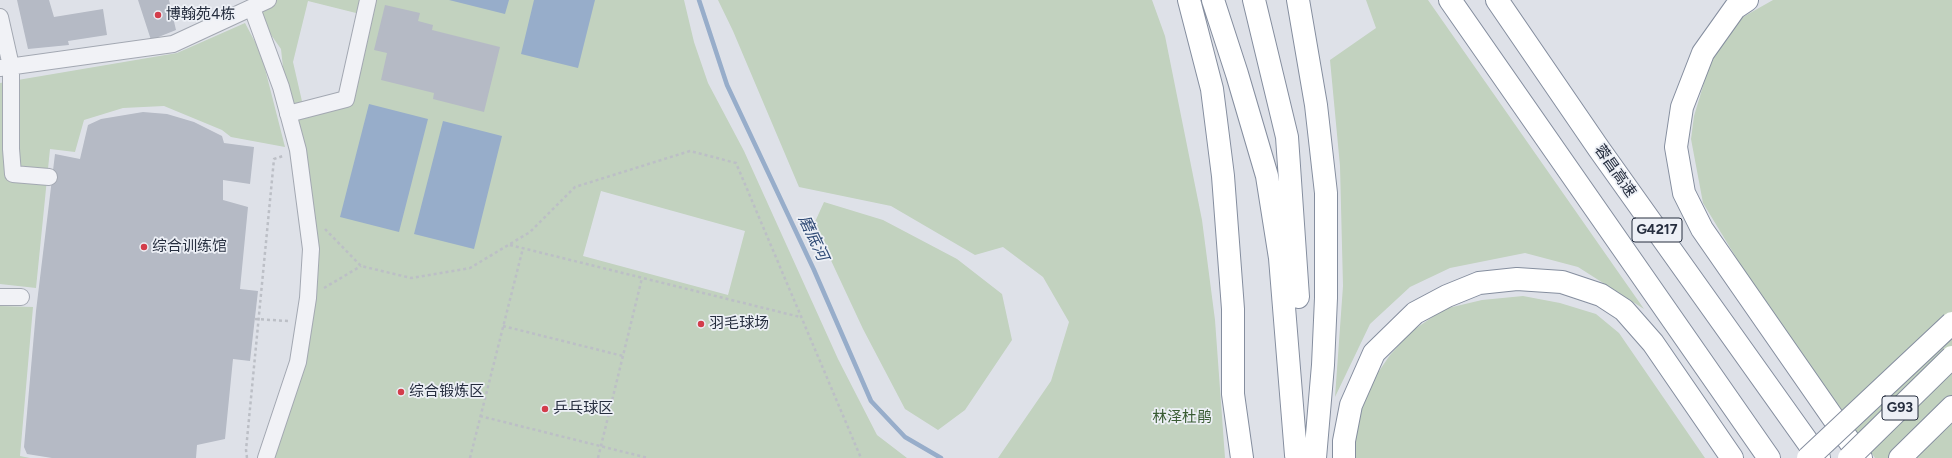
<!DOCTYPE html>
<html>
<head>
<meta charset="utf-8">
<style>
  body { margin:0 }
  canvas { display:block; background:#dee1e8 }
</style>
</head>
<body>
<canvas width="1952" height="458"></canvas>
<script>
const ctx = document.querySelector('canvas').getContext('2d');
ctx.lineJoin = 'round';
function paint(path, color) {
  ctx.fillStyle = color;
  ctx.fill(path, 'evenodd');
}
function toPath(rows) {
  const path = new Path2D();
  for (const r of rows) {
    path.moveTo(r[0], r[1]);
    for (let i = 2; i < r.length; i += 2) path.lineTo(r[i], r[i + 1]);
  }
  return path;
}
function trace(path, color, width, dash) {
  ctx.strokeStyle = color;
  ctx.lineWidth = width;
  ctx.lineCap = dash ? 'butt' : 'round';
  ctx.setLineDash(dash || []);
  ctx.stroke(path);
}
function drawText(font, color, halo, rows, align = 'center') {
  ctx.font = font + ' Figtree,"Noto Sans SC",sans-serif';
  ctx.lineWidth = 3.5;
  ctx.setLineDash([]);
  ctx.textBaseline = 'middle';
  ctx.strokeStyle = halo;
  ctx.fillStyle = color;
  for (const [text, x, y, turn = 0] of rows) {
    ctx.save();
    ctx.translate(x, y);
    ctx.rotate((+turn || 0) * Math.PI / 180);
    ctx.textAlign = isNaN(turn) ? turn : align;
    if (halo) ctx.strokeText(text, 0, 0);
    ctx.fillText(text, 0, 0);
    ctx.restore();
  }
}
paint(toPath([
  [268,0,684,0,694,42,708,83,744,151,838,359,877,435,907,458,266,458,298,362,311,249,288,114,281,49,252,8],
  [308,1,364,15,346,99,304,110,293,62],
  [601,191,745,231,728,295,583,256],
  [718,0,1152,0,1165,36,1202,220,1215,320,1225,458,998,458,1051,381,1069,322,1043,277,1003,247,975,255,891,206,799,187,733,31],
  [1366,0,1428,0,1644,309,1578,267,1525,253,1450,268,1410,287,1370,324,1335,397,1343,286,1340,166,1330,60,1376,28],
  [1773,0,1952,0,1952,458,1875,458,1740,264,1703,203,1691,139,1694,116,1713,53,1743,17],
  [245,23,261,53,285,147,231,137,222,130,164,106,123,108,84,120,75,152,50,149,36,288,0,284,0,83,177,53],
  [824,202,883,220,957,259,1002,294,1012,340,965,410,938,430,905,409,863,329,814,224],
  [1523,296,1560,303,1596,314,1619,333,1705,458,1350,458,1362,409,1373,380,1390,355,1412,331,1444,309,1482,300],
  [0,306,33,307,20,456,30,458,0,458]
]), '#c2d2bf');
paint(toPath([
  [449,0,509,0,505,14],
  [534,0,595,0,578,68,521,54],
  [369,104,428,119,399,232,340,217],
  [443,121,502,136,474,249,414,234]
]), '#97adca');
trace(toPath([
  [699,0,727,85,814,270,871,401,905,437,941,458]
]), '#97adca', 4.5);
paint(toPath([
  [17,0,49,0,54,17,103,9,107,35,68,41,69,45,28,49],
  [138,0,169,0,176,30,151,40],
  [385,5,420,13,418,21,433,25,432,30,500,47,484,112,433,99,434,93,381,80,387,53,374,50],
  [143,112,167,114,194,122,222,136,224,143,254,147,250,184,223,180,223,200,248,207,240,289,258,291,250,361,233,359,225,439,197,445,196,458,52,458,27,454,24,447,36,311,55,154,80,159,88,125,101,119]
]), '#b5bac5');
const minor = toPath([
  [252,8,281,87,298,150,311,249,308,298,298,362,266,458],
  [0,17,11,66,11,149,13,174,49,177],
  [0,68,173,44,268,0],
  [288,114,346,99,368,0],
  [0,297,21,297]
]);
const highway = toPath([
  [1189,0,1212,89,1223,176,1233,309,1233,394,1242,458],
  [1213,0,1237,74,1267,176,1280,258,1296,455],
  [1254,0,1287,137,1298,297],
  [1298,0,1316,105,1326,193,1326,298,1323,365,1315,458],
  [1450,0,1769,458],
  [1497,0,1599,149,1819,458],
  [1747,0,1735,8,1703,53,1682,107,1676,147,1684,193,1702,229,1861,458],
  [1344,458,1344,441,1351,405,1374,353,1415,313,1447,296,1479,283,1517,279,1562,282,1601,295,1624,310,1653,343,1732,458],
  [1900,458,1952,407]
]);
trace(minor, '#a3a8b2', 18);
trace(highway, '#858e9f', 24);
trace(toPath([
  [325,229,361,266,411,278,470,268,530,232,575,187,690,151,736,163,861,458],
  [510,245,800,317],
  [324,288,361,266],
  [255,319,288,321],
  [503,326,623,356],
  [480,416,648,458],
  [247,458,246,450,274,159,283,156],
  [470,458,523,248],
  [598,458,642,278]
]), '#bcbfc6', 2.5, [3, 3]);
trace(minor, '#f1f2f6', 16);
trace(highway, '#fff', 22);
const highwayBridge = toPath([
  [1808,458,1952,323],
  [1849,458,1952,357]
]);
trace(highwayBridge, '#858e9f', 24, []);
trace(highwayBridge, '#fff', 22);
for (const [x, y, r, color] of [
  [158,15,4,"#d33d4b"],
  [144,247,4,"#d33d4b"],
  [701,324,4,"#d33d4b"],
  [401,392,4,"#d33d4b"],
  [545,409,4,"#d33d4b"]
]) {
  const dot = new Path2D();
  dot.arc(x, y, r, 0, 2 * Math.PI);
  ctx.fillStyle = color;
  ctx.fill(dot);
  trace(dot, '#edf0f6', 1.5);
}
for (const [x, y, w] of [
  [1657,230,50],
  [1900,408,36]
]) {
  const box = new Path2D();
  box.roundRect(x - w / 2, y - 12, w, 24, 3);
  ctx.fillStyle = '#edf0f6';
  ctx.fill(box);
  trace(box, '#262e3f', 1);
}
drawText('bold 14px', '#262e3f', null, [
  ["G4217",1657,230],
  ["G93",1900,408]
]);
drawText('15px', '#262e3f', '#edf0f6', [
  ["博翰苑4栋",166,15],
  ["综合训练馆",152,247],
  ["羽毛球场",709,324],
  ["综合锻炼区",409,392],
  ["乒乓球区",553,409]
], 'left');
drawText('15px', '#262e3f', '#edf0f6', [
  ["蓉昌高速",1615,171,55]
]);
drawText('15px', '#395c33', '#edf0f6', [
  ["林泽杜鹃",1182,418]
]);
drawText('italic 16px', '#2f4a75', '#edf0f6', [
  ["磨底河",813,238,65]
]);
</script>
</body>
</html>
